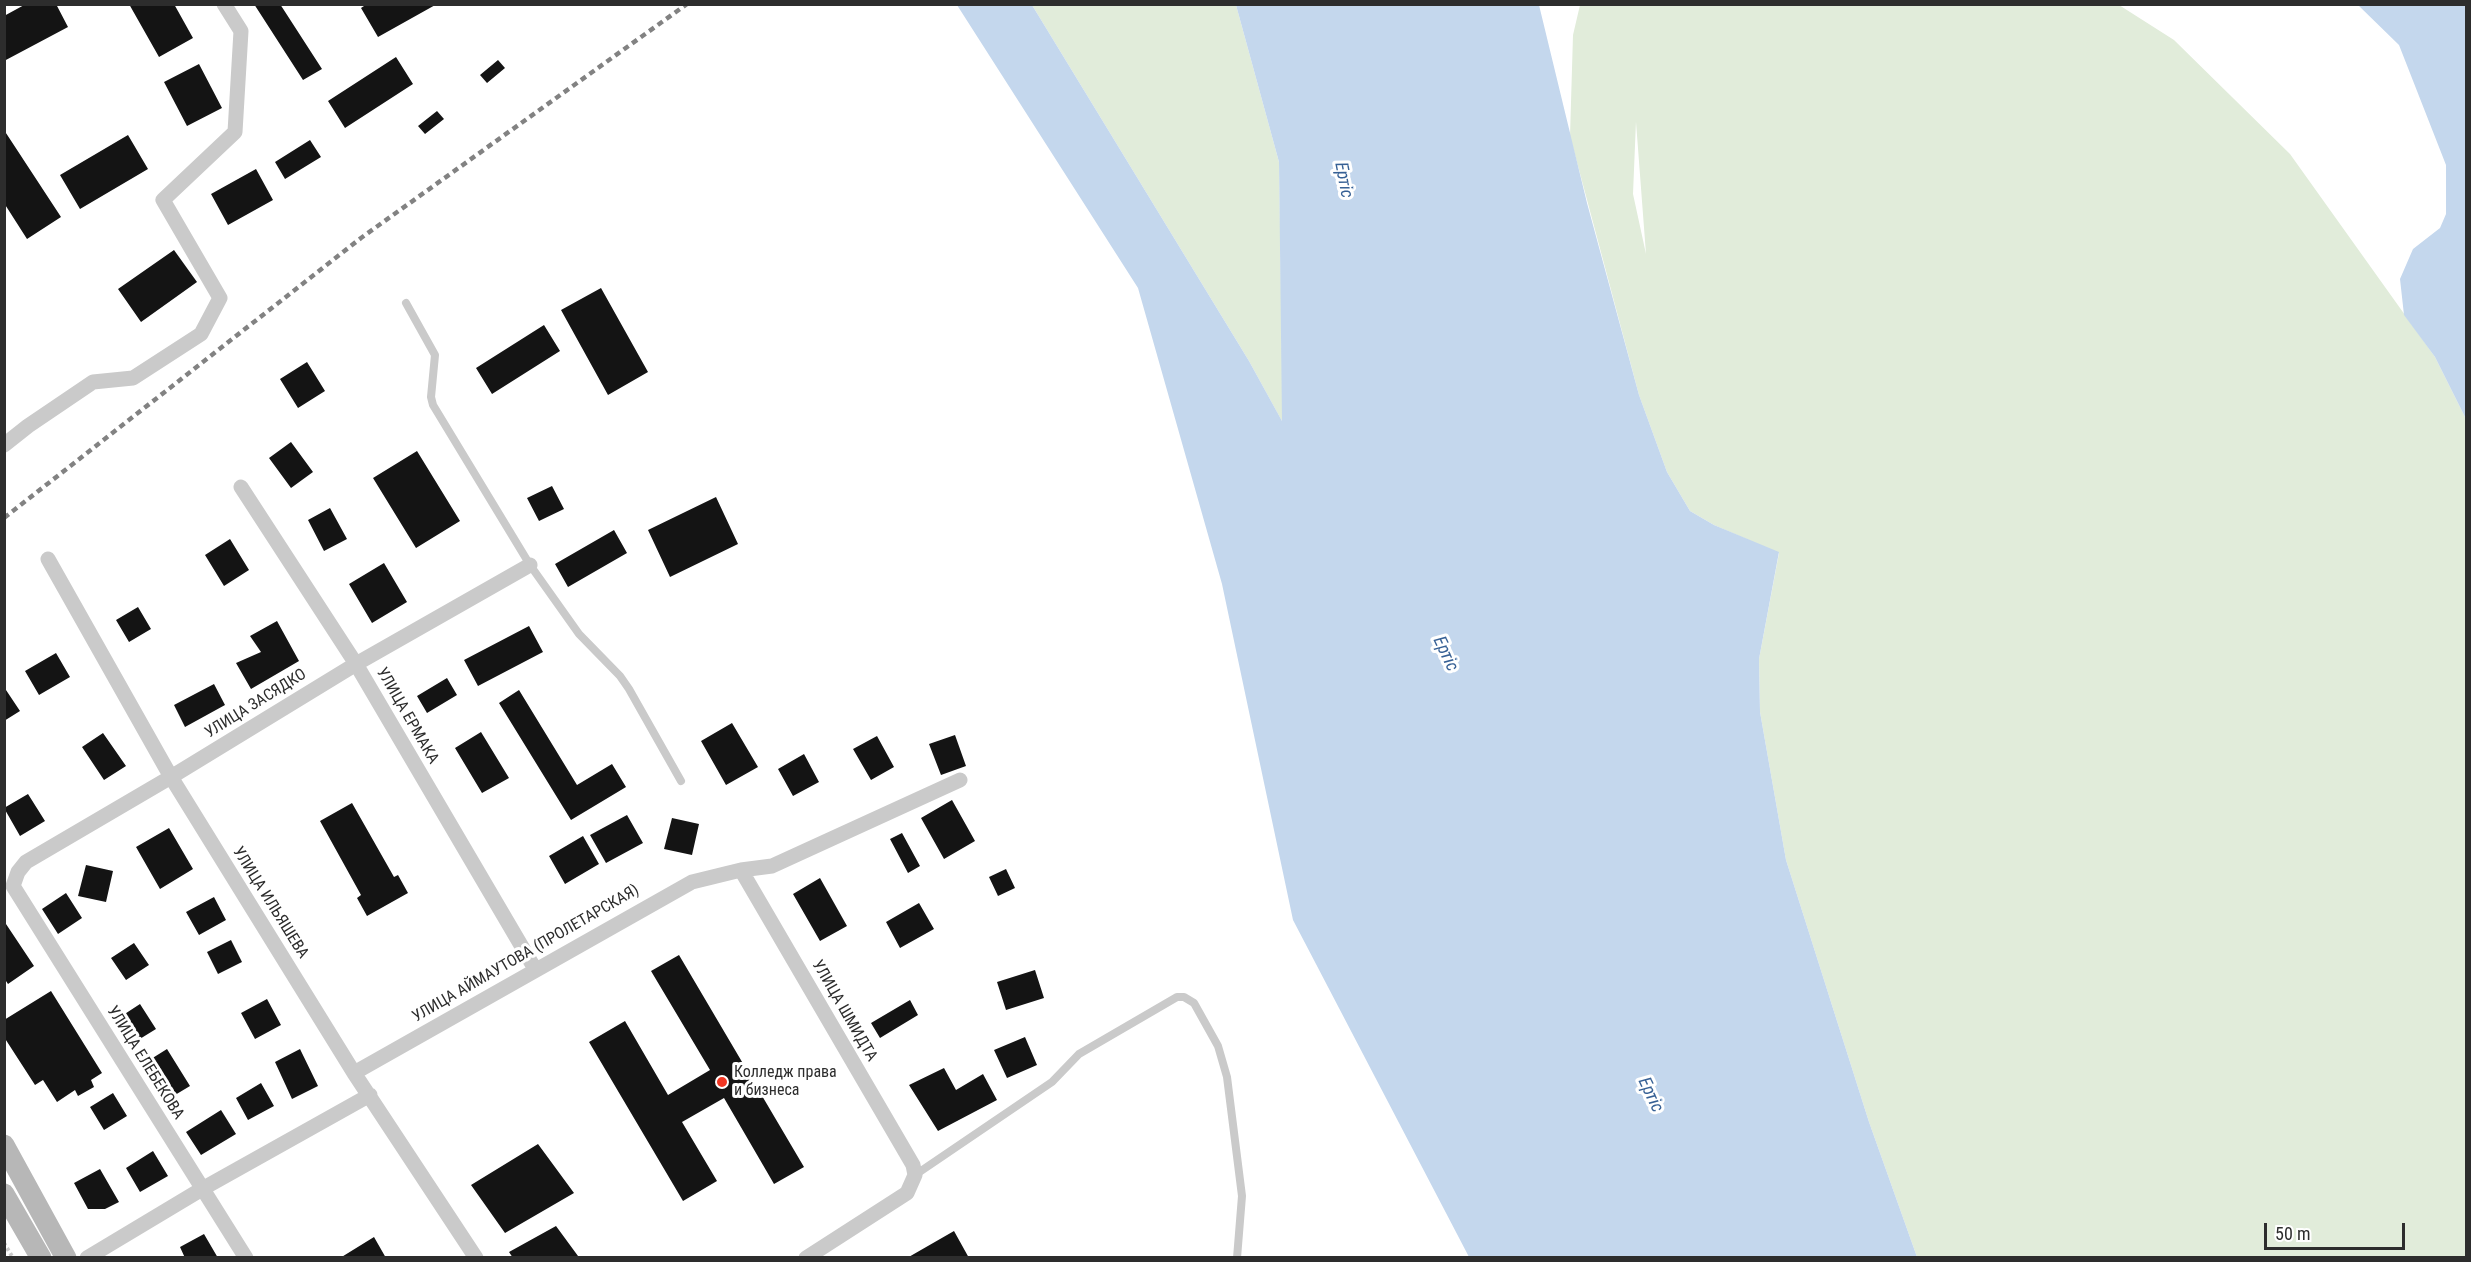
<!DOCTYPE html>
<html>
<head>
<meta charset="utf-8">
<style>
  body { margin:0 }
  #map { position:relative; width:2471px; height:1262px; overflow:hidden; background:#fff; font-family:"Roboto Condensed",sans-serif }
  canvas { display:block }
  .frame { position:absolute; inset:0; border:6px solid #2d2d2d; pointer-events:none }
  .scale { position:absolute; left:2264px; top:1223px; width:141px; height:27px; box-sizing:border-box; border:3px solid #2d2d2d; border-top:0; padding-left:8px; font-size:18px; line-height:21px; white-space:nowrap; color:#2d2d2d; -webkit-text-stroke:4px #fff; paint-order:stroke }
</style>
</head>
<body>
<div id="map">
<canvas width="2471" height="1262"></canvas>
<div class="frame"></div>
<div class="scale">50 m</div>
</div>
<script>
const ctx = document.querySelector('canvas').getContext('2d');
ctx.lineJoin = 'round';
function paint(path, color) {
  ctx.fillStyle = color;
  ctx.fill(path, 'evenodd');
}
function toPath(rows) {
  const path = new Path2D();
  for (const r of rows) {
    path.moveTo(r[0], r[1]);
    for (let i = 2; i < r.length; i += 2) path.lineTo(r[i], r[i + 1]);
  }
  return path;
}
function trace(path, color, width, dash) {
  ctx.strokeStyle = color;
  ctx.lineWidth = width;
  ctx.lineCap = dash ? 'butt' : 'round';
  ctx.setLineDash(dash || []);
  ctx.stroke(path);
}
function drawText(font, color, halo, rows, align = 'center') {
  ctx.font = font + ' "Roboto Condensed",sans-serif';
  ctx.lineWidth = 6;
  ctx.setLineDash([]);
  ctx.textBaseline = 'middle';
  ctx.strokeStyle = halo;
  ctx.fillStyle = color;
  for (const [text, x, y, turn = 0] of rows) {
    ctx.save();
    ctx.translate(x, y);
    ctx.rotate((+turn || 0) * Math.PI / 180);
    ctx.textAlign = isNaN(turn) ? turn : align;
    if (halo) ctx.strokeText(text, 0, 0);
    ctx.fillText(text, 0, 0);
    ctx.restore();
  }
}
paint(toPath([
  [1032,5,1236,5,1279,162,1283,423,1249,361],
  [1580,5,2119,5,2174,40,2290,154,2435,357,2466,419,2466,1257,1917,1257,1869,1122,1786,860,1760,712,1759,659,1779,553,1714,525,1690,511,1667,472,1639,395,1570,136,1573,35],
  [1636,121,1636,122,1646,254,1633,194]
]), '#e1ecda');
paint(toPath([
  [957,5,1032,5,1249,361,1282,421,1279,162,1236,5,1539,5,1587,203,1639,395,1667,472,1690,511,1714,525,1779,552,1759,659,1760,712,1786,860,1869,1122,1917,1257,1469,1257,1293,920,1222,584,1138,288],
  [2358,5,2466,5,2466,419,2435,357,2404,315,2400,279,2413,249,2440,228,2446,214,2446,165,2399,45]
]), '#c4d7ed');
paint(toPath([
  [26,4,56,4,68,27,4,61,4,16],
  [129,4,174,4,193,38,159,57],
  [254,4,280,4,322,69,303,80],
  [367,4,437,4,378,37,361,8],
  [396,57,413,84,345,128,328,101],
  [498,60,505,68,487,83,480,75],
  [199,64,222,108,187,126,164,82],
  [437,111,444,119,425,134,418,126],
  [4,130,61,217,27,239,4,203],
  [128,135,148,169,80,209,60,175],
  [310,140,321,157,285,179,275,162],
  [256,169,273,200,228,225,211,194],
  [174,250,197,282,141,322,118,289],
  [601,288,648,372,608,395,561,310],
  [544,325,560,351,492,394,476,368],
  [307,362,325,391,298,408,280,379],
  [291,442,313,472,291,488,269,458],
  [417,451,460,521,416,548,373,478],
  [552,486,564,509,539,521,527,498],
  [716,497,738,544,670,577,648,530],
  [330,508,347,539,324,551,308,520],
  [614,530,627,553,568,587,555,564],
  [230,539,249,570,224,586,205,555],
  [384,563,407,602,372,623,349,584],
  [138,607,151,629,129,642,116,620],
  [277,621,299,661,251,689,236,663,261,652,250,636],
  [529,626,543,652,478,686,464,660],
  [56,653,70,677,39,695,25,671],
  [447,678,457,695,427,713,417,696],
  [214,684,225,705,185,727,174,705],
  [4,687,20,711,4,721],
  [519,690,577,785,612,764,626,787,571,820,499,703],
  [732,723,758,767,726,785,701,741],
  [481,732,509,778,482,793,455,748],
  [103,733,126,766,104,780,82,747],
  [955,735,966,766,941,775,929,744],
  [877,736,894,767,871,780,853,749],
  [804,754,819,782,793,796,778,769],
  [28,794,45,821,20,836,4,808],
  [952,800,975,841,944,859,921,818],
  [352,803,394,877,398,875,408,893,367,916,357,898,361,895,320,821],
  [627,815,643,843,606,863,590,835],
  [672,818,699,824,692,855,664,849],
  [169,828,193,869,160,889,136,847],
  [902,833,920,866,908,873,890,839],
  [583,836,599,864,565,884,549,856],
  [86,865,113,871,106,902,78,896],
  [1006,869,1015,888,998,896,989,877],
  [820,878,847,926,820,941,793,894],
  [66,893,82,918,58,934,42,909],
  [214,897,226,920,199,935,186,912],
  [919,903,934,929,900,948,886,922],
  [4,921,34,966,8,984,4,978],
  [231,940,242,962,218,974,207,952],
  [134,943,149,965,126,980,111,958],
  [679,955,804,1167,774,1184,724,1098,682,1122,717,1181,683,1201,589,1042,625,1021,668,1095,710,1070,651,971],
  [1035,970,1044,998,1006,1010,997,982],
  [51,991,102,1073,91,1080,94,1087,78,1096,75,1090,57,1102,43,1080,35,1085,4,1037,4,1020],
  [267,999,281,1025,255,1039,241,1013],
  [910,1000,918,1015,880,1038,871,1023],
  [140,1004,156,1029,130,1045,114,1021],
  [1025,1037,1037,1065,1007,1078,994,1050],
  [167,1049,190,1086,165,1101,143,1064],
  [300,1049,318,1086,292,1099,275,1062],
  [944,1068,956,1090,983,1074,997,1100,938,1131,909,1085],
  [261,1083,274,1106,248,1120,236,1098],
  [113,1093,127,1116,104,1130,90,1107],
  [221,1110,236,1134,201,1155,186,1132],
  [538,1144,574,1193,505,1233,471,1185],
  [153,1151,168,1176,140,1192,126,1168],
  [100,1169,119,1202,105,1209,88,1209,74,1183],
  [556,1226,578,1256,513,1258,509,1252],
  [954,1231,969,1258,907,1258],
  [204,1234,218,1258,185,1258,180,1247],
  [374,1237,386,1258,340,1258]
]), '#141414');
trace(toPath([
  [4,1243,13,1258]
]), '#cacaca', 4, [3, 3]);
trace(toPath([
  [406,303,435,355,431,397,433,405,530,565,579,634,620,676,629,689,681,781],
  [915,1175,1052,1082,1079,1054,1177,997,1184,997,1194,1003,1218,1046,1227,1077,1242,1196,1237,1258]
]), '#cacaca', 8);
trace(toPath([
  [4,445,28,426,93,382,133,378,201,334,220,298,163,200,235,132,241,31,224,4],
  [241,487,356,664,535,969],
  [48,559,171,777,354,1073,476,1258],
  [741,870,772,866,960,780],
  [354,1073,692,882,741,870,913,1165,915,1175,907,1193,806,1258],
  [87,1258,202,1189,370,1095],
  [246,1258,13,886,18,872,26,862,171,777,356,664,530,565]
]), '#cacaca', 15);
trace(toPath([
  [4,1145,66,1258],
  [4,1194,41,1258]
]), '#b7b7b7', 21);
trace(toPath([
  [4,518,361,238,687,4]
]), '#828282', 4.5, [6, 4.5]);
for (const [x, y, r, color] of [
  [722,1082,6,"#f03623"]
]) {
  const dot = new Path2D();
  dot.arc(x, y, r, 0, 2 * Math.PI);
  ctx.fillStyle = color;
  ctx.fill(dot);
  trace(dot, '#fff', 2);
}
drawText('16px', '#2d2d2d', '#fff', [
  ["УЛИЦА ЗАСЯДКО",256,704,-32],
  ["УЛИЦА ЕРМАКА",407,716,60],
  ["УЛИЦА ИЛЬЯШЕВА",270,903,58],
  ["УЛИЦА АЙМАУТОВА (ПРОЛЕТАРСКАЯ)",526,954,-30],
  ["УЛИЦА ШМИДТА",844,1011,60],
  ["УЛИЦА ЕЛЕБЕКОВА",145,1063,58]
]);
drawText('16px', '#2d2d2d', '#fff', [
  ["Колледж права",734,1073],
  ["и бизнеса",734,1091]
], 'left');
drawText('italic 18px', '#366095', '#fff', [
  ["Ертіс",1343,180,79],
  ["Ертіс",1445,654,65],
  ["Ертіс",1650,1095,65]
]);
</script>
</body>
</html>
